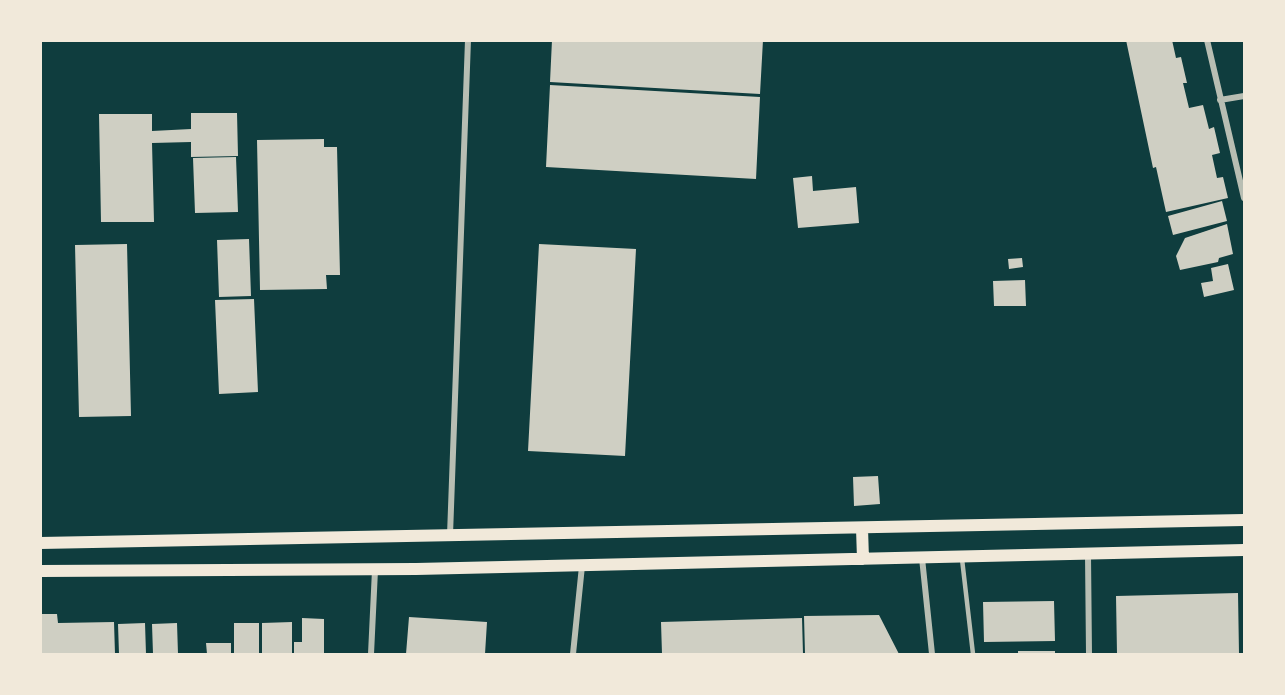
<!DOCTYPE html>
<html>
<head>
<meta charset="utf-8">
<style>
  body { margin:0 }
  #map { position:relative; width:1285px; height:695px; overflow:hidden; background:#0f3d3e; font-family:"Nunito Sans",sans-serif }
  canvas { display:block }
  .frame { position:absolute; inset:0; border:42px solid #f1e9da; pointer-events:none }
</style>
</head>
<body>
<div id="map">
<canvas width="1285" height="695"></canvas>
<div class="frame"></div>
</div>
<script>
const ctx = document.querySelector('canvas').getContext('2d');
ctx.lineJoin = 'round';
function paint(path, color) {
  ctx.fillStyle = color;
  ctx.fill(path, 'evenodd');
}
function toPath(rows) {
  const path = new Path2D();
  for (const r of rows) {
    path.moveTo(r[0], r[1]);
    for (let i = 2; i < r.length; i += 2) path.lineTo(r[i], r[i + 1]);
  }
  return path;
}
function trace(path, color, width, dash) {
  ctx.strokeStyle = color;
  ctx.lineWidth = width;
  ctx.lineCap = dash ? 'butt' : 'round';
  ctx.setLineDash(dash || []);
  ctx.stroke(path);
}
paint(toPath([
  [552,40,763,40,760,94,550,82],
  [1126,40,1172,40,1176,58,1181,57,1187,83,1183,83,1189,108,1203,105,1209,129,1214,127,1220,153,1212,155,1217,178,1223,177,1228,198,1166,212,1156,167,1153,168],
  [550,85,760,97,756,179,546,167],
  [191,113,237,113,238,156,191,157,191,142,152,143,154,222,101,222,99,114,152,114,152,131,191,129],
  [324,139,324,147,337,147,340,275,326,275,327,289,260,290,257,140],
  [236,157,238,212,195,213,193,158],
  [812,176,813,191,856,187,859,223,798,228,793,178],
  [1222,201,1227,221,1173,235,1168,216],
  [1227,224,1233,254,1219,258,1218,262,1180,270,1176,256,1185,238],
  [249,239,251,296,219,297,217,240],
  [127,244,131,416,79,417,75,245],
  [539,244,636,249,625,456,528,451],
  [1022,258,1023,267,1009,269,1008,259],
  [1228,264,1234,290,1204,297,1201,283,1213,281,1211,268],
  [1025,280,1026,306,994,306,993,281],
  [254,299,258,392,219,394,215,300],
  [878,476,880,504,854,506,853,477],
  [1238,593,1239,654,1117,654,1116,596],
  [1054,601,1055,641,984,642,983,602],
  [40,614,57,614,58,623,114,622,115,654,40,654],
  [879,615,899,654,805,654,804,616],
  [409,617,487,622,485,654,406,654],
  [302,618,324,619,324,654,294,654,294,642,302,642],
  [802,618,803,654,662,654,661,622],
  [292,622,292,654,262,654,262,623],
  [145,623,146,654,119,654,118,624],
  [177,623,178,654,153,654,152,624],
  [234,623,259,623,259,654,234,654],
  [206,643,231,643,231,654,207,654],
  [1018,651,1055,651,1055,654,1018,654]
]), '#cfcfc3');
trace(toPath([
  [962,559,973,654]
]), '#b8beb3', 4.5);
trace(toPath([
  [1207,40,1244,198],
  [1220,100,1244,96],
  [450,535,468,40],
  [1088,555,1089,654],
  [922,558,932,654],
  [371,654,375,570],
  [573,654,582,566]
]), '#b8beb3', 6);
trace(toPath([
  [862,528,863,559],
  [40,543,1244,520],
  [40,571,416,569,1244,550]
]), '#f1e9da', 12);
</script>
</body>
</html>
